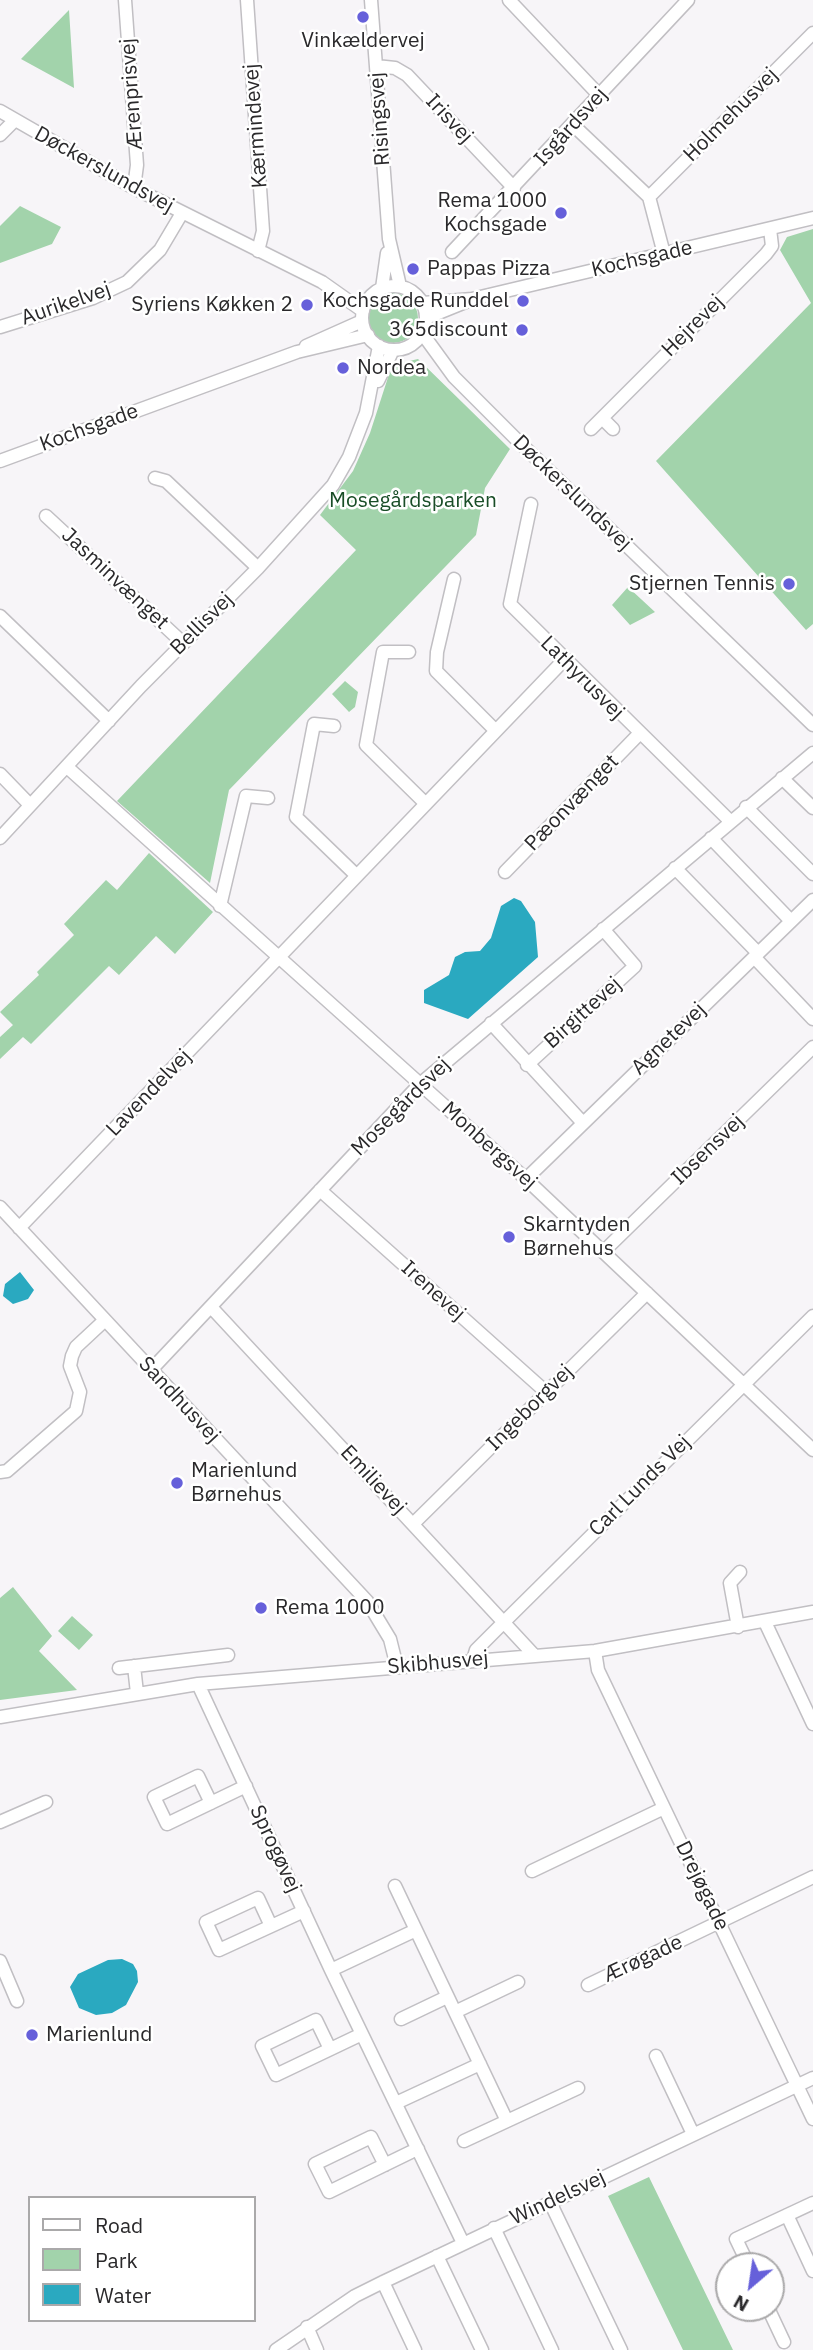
<!DOCTYPE html>
<html>
<head>
<meta charset="utf-8">
<style>
  body { margin:0 }
  #map { position:relative; width:813px; height:2350px; overflow:hidden; background:#f7f5f8; font-family:"IBM Plex Sans",sans-serif }
  canvas { display:block }
  .legend { position:absolute; left:28px; top:2196px; width:228px; height:126px; box-sizing:border-box; background:#fff; border:2px solid #aaa9aa; margin:0; padding:9px 12px; list-style:none; font-size:21px; color:#2a292b }
  .legend li { display:flex; align-items:center; gap:14px; height:35px }
  .legend b { width:35px; border:2px solid #aaa9aa }
  .north { position:absolute; left:715px; top:2252px; width:70px; height:70px; box-sizing:border-box; background:#fff; border:2px solid #aaa9aa; border-radius:50%; rotate:209deg; font-size:19px; font-weight:700; line-height:28px; text-align:center; color:#2a292b }
  .north::after { content:''; display:block; margin:auto; width:24px; height:32px; background:#6660da; clip-path:polygon(50% 0,100% 100%,50% 72%,0 100%) }
</style>
</head>
<body>
<div id="map">
<canvas width="813" height="2350"></canvas>
<ul class="legend">
<li><b style="height:9px;background:#fff"></b>Road</li>
<li><b style="height:19px;background:#a2d3ab"></b>Park</li>
<li><b style="height:19px;background:#2aa9c0"></b>Water</li>
</ul>
<div class="north">N</div>
</div>
<script>
const ctx = document.querySelector('canvas').getContext('2d');
ctx.lineJoin = 'round';
function paint(path, color) {
  ctx.fillStyle = color;
  ctx.fill(path, 'evenodd');
}
function toPath(rows) {
  const path = new Path2D();
  for (const r of rows) {
    if (r.length === 3) {
      path.moveTo(r[0] + r[2], r[1]);
      path.arc(r[0], r[1], r[2], 0, 2 * Math.PI);
      continue;
    }
    path.moveTo(r[0], r[1]);
    for (let i = 2; i < r.length; i += 2) path.lineTo(r[i], r[i + 1]);
  }
  return path;
}
function trace(path, color, width, dash) {
  ctx.strokeStyle = color;
  ctx.lineWidth = width;
  ctx.lineCap = dash ? 'butt' : 'round';
  ctx.setLineDash(dash || []);
  ctx.stroke(path);
}
function drawText(font, color, halo, rows, align = 'center') {
  ctx.font = font + ' "IBM Plex Sans",sans-serif';
  ctx.lineWidth = 5;
  ctx.setLineDash([]);
  ctx.textBaseline = 'middle';
  ctx.strokeStyle = halo;
  ctx.fillStyle = color;
  for (const [text, x, y, turn = 0] of rows) {
    ctx.save();
    ctx.translate(x, y);
    ctx.rotate((+turn || 0) * Math.PI / 180);
    ctx.textAlign = isNaN(turn) ? turn : align;
    if (halo) ctx.strokeText(text, 0, 0);
    ctx.fillText(text, 0, 0);
    ctx.restore();
  }
}
paint(toPath([
  [69,10,74,88,21,59],
  [20,206,61,227,52,244,0,263,0,226],
  [813,229,813,624,806,630,656,461,811,303,780,250,787,237],
  [393,318,25],
  [418,359,510,449,485,488,476,535,229,790,210,883,117,801,356,550,320,515,353,471,370,433,392,365],
  [628,587,655,612,630,625,612,605],
  [345,681,358,692,355,707,349,712,332,694],
  [149,853,213,912,175,954,156,936,119,975,109,966,31,1044,23,1037,0,1059,0,1037,13,1025,0,1012,39,975,37,972,74,935,64,924,106,880,117,890],
  [13,1587,52,1636,39,1651,77,1690,0,1700,0,1598],
  [72,1616,93,1635,79,1650,58,1631],
  [649,2177,733,2350,683,2350,608,2196]
]), '#a2d3ab');
paint(toPath([
  [514,898,521,901,535,922,538,957,468,1019,424,1003,424,990,449,975,455,957,465,952,480,951,491,938,501,906],
  [20,1272,34,1290,28,1299,13,1304,3,1296,5,1284],
  [122,1959,133,1964,137,1971,138,1982,126,2005,112,2013,96,2015,79,2008,70,1987,78,1974,108,1960]
]), '#2aa9c0');
const minor = toPath([
  [125,0,137,165,134,188],
  [247,0,263,231,258,251],
  [371,0,389,239,400,286],
  [509,0,599,95],
  [376,66,395,68,407,75,514,188],
  [0,111,134,188,322,282,363,311],
  [572,124,649,197,664,254],
  [0,135,15,120],
  [649,197,813,33],
  [452,252,688,0],
  [394,318,32],
  [382,288,387,253],
  [423,303,472,299,813,218],
  [426,318,468,301],
  [0,327,93,298,127,282,160,250,182,213],
  [422,333,454,377,518,441,813,725],
  [306,346,362,321],
  [378,381,393,350],
  [602,418,613,429],
  [591,429,766,254,772,246,770,229],
  [0,461,297,352,368,335],
  [155,478,166,481,258,568],
  [531,504,510,604,730,821],
  [46,516,183,643],
  [454,579,437,652,436,671,496,731],
  [0,616,109,721],
  [409,652,383,652,366,745,426,804],
  [334,726,314,724,296,817,356,875],
  [67,767,526,1179,813,1450],
  [0,774,30,805],
  [782,778,813,808],
  [746,807,813,874],
  [0,838,141,686,258,568,333,485,349,457,366,413,379,346],
  [711,838,791,921],
  [675,868,758,953],
  [505,872,639,734],
  [220,906,246,796,268,798],
  [754,957,813,1019],
  [491,1023,583,1123],
  [527,1065,635,966,603,929],
  [526,1179,813,900],
  [320,1190,546,1392],
  [0,1207,367,1601,390,1639,397,1667],
  [19,1228,564,660],
  [603,1252,813,1047],
  [211,1307,534,1655],
  [151,1370,420,1084,813,753],
  [0,1472,7,1471,76,1411,80,1392,70,1366,72,1356,76,1347,105,1320],
  [414,1523,647,1293],
  [765,1622,813,1724],
  [738,1627,730,1583,740,1572],
  [595,1651,598,1670,813,2119],
  [473,1660,476,1650,505,1621,813,1316],
  [134,1666,137,1693],
  [119,1668,228,1655],
  [198,1684,331,1970,463,2243],
  [0,1717,198,1684,595,1651,813,1612],
  [211,1803,198,1776,154,1797,167,1824,246,1786],
  [0,1822,46,1802],
  [532,1871,664,1808],
  [395,1886,507,2121],
  [271,1926,258,1898,206,1922,219,1950,304,1911],
  [0,1961,17,2001],
  [331,1970,416,1930],
  [588,1985,813,1877],
  [455,2012,518,1982],
  [401,2019,447,1997],
  [330,2049,316,2020,262,2046,276,2075,362,2034],
  [656,2056,693,2134],
  [396,2103,480,2064],
  [464,2141,578,2088],
  [385,2165,371,2137,315,2164,329,2192,411,2152,418,2149],
  [550,2202,621,2350],
  [787,2215,813,2271],
  [494,2228,552,2350],
  [437,2256,482,2350],
  [749,2266,736,2239,813,2203],
  [383,2282,415,2350],
  [768,2308,784,2342],
  [307,2327,317,2350],
  [276,2350,355,2296,383,2282,813,2078]
]);
trace(minor, '#c1bfc3', 15);
trace(minor, '#fff', 12);
for (const [x, y, r, color] of [
  [363,17,7,"#6660da"],
  [561,213,7,"#6660da"],
  [413,269,7,"#6660da"],
  [523,301,7,"#6660da"],
  [307,305,7,"#6660da"],
  [522,330,7,"#6660da"],
  [343,368,7,"#6660da"],
  [789,584,7,"#6660da"],
  [509,1237,7,"#6660da"],
  [177,1483,7,"#6660da"],
  [261,1608,7,"#6660da"],
  [32,2035,7,"#6660da"]
]) {
  const dot = new Path2D();
  dot.arc(x, y, r, 0, 2 * Math.PI);
  ctx.fillStyle = color;
  ctx.fill(dot);
  trace(dot, '#fff', 2.5);
}
drawText('21px', '#2a292b', '#fff', [
  ["Vinkældervej",363,41,"center"],
  ["Rema 1000",547,201,"right"],
  ["Kochsgade",547,225,"right"],
  ["Pappas Pizza",427,269],
  ["Kochsgade Runddel",509,301,"right"],
  ["Syriens Køkken 2",293,305,"right"],
  ["365discount",508,330,"right"],
  ["Nordea",357,368],
  ["Stjernen Tennis",775,584,"right"],
  ["Skarntyden",523,1225],
  ["Børnehus",523,1249],
  ["Marienlund",191,1471],
  ["Børnehus",191,1495],
  ["Rema 1000",275,1608],
  ["Marienlund",46,2035]
], 'left');
drawText('21px', '#2a292b', '#fff', [
  ["Ærenprisvej",132,94,-94],
  ["Holmehusvej",731,115,-45],
  ["Risingsvej",380,119,-94],
  ["Irisvej",449,119,47],
  ["Kærmindevej",256,126,-94],
  ["Isgårdsvej",571,127,-48],
  ["Døckerslundsvej",104,170,29],
  ["Kochsgade",642,259,-13],
  ["Aurikelvej",66,304,-19],
  ["Hejrevej",693,326,-45],
  ["Kochsgade",89,428,-20],
  ["Døckerslundsvej",572,493,44],
  ["Jasminvænget",115,579,43],
  ["Bellisvej",202,624,-45],
  ["Lathyrusvej",582,678,45],
  ["Pæonvænget",572,803,-46],
  ["Birgittevej",583,1013,-42],
  ["Agnetevej",669,1039,-44],
  ["Lavendelvej",149,1093,-46],
  ["Mosegårdsvej",401,1107,-45],
  ["Monbergsvej",489,1146,42],
  ["Ibsensvej",708,1150,-44],
  ["Irenevej",433,1291,42],
  ["Sandhusvej",179,1400,47],
  ["Ingeborgvej",530,1408,-45],
  ["Emilievej",373,1480,47],
  ["Carl Lunds Vej",640,1486,-45],
  ["Skibhusvej",438,1663,-5],
  ["Sprogøvej",275,1849,65],
  ["Drejøgade",702,1886,64],
  ["Ærøgade",643,1959,-25],
  ["Windelsvej",558,2198,-25]
]);
drawText('21px', '#194d27', '#fff', [
  ["Mosegårdsparken",413,501]
]);
</script>
</body>
</html>
